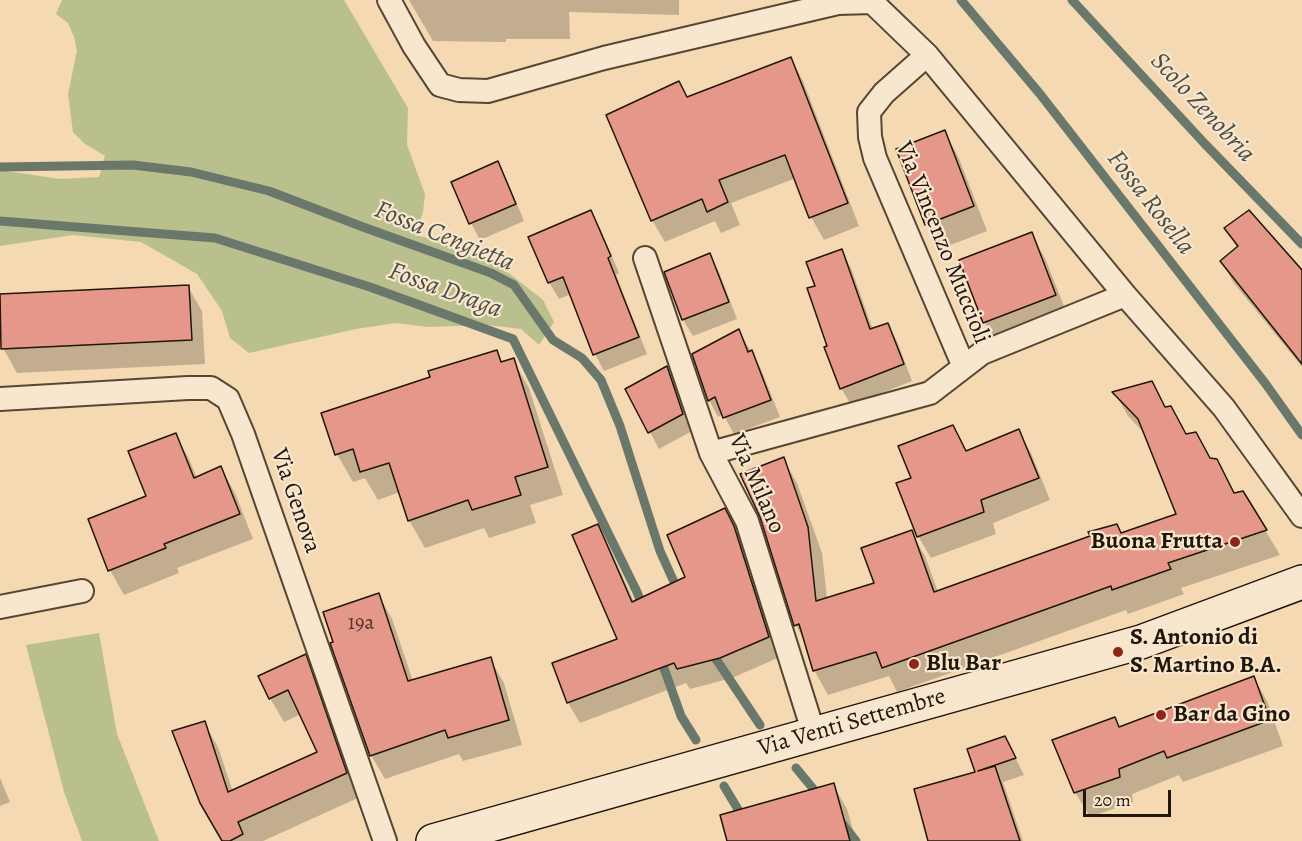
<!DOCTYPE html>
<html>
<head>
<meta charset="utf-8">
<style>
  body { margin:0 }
  #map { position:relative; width:1302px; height:841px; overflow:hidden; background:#f4d9b3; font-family:Alegreya,serif }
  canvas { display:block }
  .scale { position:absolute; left:1083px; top:790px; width:88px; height:27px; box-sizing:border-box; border:3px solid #201609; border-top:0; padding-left:8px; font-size:18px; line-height:21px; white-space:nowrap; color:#201609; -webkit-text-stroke:4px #f8e6ce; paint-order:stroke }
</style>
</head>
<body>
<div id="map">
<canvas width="1302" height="841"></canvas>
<div class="scale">20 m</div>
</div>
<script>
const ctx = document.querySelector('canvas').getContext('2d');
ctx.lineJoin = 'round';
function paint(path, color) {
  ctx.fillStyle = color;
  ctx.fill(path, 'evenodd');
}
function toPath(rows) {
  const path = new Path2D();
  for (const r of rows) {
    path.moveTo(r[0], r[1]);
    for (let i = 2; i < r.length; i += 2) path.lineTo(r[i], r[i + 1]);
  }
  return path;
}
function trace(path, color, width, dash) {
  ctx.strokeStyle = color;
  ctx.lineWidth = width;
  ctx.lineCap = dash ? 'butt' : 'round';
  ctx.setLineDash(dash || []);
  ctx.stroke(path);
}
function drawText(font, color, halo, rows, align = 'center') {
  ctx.font = font + ' Alegreya,serif';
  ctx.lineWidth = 4.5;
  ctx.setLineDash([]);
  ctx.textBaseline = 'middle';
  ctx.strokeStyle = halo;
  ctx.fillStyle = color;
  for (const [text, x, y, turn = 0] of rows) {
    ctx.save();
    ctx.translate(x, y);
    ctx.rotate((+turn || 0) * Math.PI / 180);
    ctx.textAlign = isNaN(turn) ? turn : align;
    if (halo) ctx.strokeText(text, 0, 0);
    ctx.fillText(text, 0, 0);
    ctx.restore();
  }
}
paint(toPath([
  [62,0,344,0,408,108,407,145,425,194,423,212,415,235,461,246,510,274,543,300,554,322,539,345,521,329,487,325,428,327,396,323,356,329,249,353,230,338,222,311,197,274,141,242,73,235,0,246,0,170,60,179,99,177,105,156,85,144,73,132,68,94,77,51,74,37,68,23,56,14],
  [99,633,117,734,159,841,82,841,64,792,26,645]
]), '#b9c08e');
paint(toPath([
  [409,0,679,0,679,15,569,12,570,39,506,39,506,42,433,41],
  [791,59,803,81,859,226,824,240,811,217,796,178,731,203,740,225,721,233,715,221,665,242,652,220,688,98],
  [944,132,958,156,987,231,940,249,926,224],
  [498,163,507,180,524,221,480,240,471,223],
  [591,212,600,228,619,273,616,275,647,354,604,371,595,354,571,294,559,299,549,282],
  [1226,229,1302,271,1302,367,1233,282,1222,261,1237,248],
  [1031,234,1045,258,1069,319,999,347,985,323,961,261],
  [842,251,851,268,873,330,887,324,897,341,912,381,851,405,841,388,829,347,817,287],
  [709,255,719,272,737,319,693,336,683,320,666,272],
  [188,287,202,311,205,364,17,373,3,348],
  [739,331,761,369,780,417,734,434,723,414,718,417,709,400],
  [496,351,503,363,513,360,529,388,563,495,530,505,536,523,489,538,484,528,425,548,409,520,400,492,378,500,365,478,353,482,337,454,432,378],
  [667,368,676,385,692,431,659,449,650,432],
  [1151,383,1166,408,1186,435,1210,459,1216,460,1235,495,1243,493,1280,555,1181,588,1184,594,1128,614,1126,610,897,692,889,676,828,695,814,670,806,644,796,625,761,516,783,459,797,483,822,553,827,599,876,584,911,532,925,556,938,592,1092,537,1117,525,1122,534,1178,515,1147,436,1128,416,1115,393],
  [953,427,967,452,1018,431,1031,453,1050,500,993,523,996,534,931,558,918,536,913,479],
  [175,434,189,459,197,478,221,468,235,493,253,539,177,568,179,573,124,595,110,570,90,520,148,497],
  [724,510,746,548,780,657,732,678,690,689,686,683,580,723,568,703,619,640,597,525,609,546,634,602,687,578],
  [378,594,392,619,413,681,490,659,504,683,522,745,463,761,459,754,385,779,371,755],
  [305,656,319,681,360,797,263,841,224,841,204,723,218,747,233,792,319,753,301,714,284,722,270,698],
  [1254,678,1268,703,1283,746,1183,782,1179,775,1132,794,1133,802,1090,817,1075,792,1114,719,1120,728],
  [969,750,1014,755,1024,775,1003,782,1023,841,932,841,977,773],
  [0,778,10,802,0,806],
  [833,785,847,809,856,841,729,841]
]), '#0003');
trace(toPath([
  [961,0,1040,94,1265,383,1302,435],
  [1072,0,1205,144,1302,244],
  [0,167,133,165,191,172,269,191,363,227,491,273,514,285,553,340,582,358,601,380,620,426,660,551,679,593],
  [0,221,215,238,370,287,513,339,637,592,644,610],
  [710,650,760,725],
  [660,657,681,716,696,740],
  [796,768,820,797],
  [724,786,745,821],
  [841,822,856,841]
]), '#6a786b', 9);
const building = toPath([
  [791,57,848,203,809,218,785,155,719,180,728,202,707,212,702,199,651,221,606,115,679,81,687,97,791,57],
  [945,130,974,206,925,225,896,149,945,130],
  [498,161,516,204,469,224,451,182,498,161],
  [591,210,611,256,608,258,639,337,593,355,563,277,548,283,528,237,591,210],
  [1249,210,1302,270,1302,364,1220,261,1238,246,1224,228,1249,210],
  [1032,232,1056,295,983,323,959,260,1032,232],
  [842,249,870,329,888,323,904,364,840,389,824,347,827,346,807,288,815,286,806,262,842,249],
  [710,253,729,302,682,320,664,272,710,253],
  [189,285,192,340,1,349,0,294,189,285],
  [739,329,748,352,752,350,771,400,723,418,715,397,708,401,692,354,739,329],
  [497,350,501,362,514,358,548,467,515,477,521,495,472,510,468,500,408,521,389,463,360,472,353,449,335,455,321,413,430,377,428,371,497,350],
  [667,366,683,414,648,433,625,389,667,366],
  [1152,381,1165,407,1171,406,1186,434,1196,432,1210,458,1217,459,1234,493,1243,491,1267,530,1168,563,1171,569,1112,590,1111,586,882,668,876,652,813,671,799,624,794,626,760,517,740,474,784,457,808,527,816,601,874,583,861,548,912,530,934,592,1090,536,1088,532,1117,524,1121,533,1176,514,1138,419,1112,392,1152,381],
  [953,425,966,451,1019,429,1039,478,981,500,984,512,917,537,896,483,911,478,898,446,953,425],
  [176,433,194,478,221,466,240,514,164,544,166,548,108,571,88,519,146,496,128,451,176,433],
  [725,508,734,526,769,637,720,658,677,669,674,663,567,703,552,663,617,639,572,535,598,524,632,602,685,577,667,535,725,508],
  [379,593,408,681,491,657,509,720,448,738,445,730,370,756,330,643,333,642,323,612,379,593],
  [306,654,347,773,238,822,243,834,230,841,222,841,200,803,172,731,205,721,228,792,317,752,288,690,269,699,258,676,306,654],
  [1254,676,1270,720,1167,758,1164,751,1119,769,1120,777,1074,793,1052,740,1115,717,1119,727,1254,676],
  [1005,736,1016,758,978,771,995,766,1020,841,928,841,914,789,975,772,967,749,1005,736],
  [834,783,850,841,727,841,720,815,834,783]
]);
paint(building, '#e5978a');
trace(building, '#201609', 1.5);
const street = toPath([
  [389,0,414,46,440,85,459,90,488,91,604,58,825,6,838,3,872,2,927,55,1125,295,1224,408,1302,516],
  [927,55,884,93,869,112,870,137,875,158,964,367],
  [645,258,711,453,747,521,814,734],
  [0,399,188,388,211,388,228,399,243,434,385,841],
  [711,453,930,393,982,353,1125,295],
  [0,607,82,591]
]);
const secondary = toPath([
  [433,841,1141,642,1302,582]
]);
trace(street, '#554734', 26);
trace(secondary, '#201609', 36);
trace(street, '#f8e6ce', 22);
trace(secondary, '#f8e6ce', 33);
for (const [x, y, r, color] of [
  [1235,542,6,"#8f2418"],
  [1118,652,6,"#8f2418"],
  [914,664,6,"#8f2418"],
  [1161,715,6,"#8f2418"]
]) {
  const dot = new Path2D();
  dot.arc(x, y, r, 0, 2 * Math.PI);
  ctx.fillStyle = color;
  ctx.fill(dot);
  trace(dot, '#f8e6ce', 2);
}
drawText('21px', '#513629', null, [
  ["19a",361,624]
]);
drawText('24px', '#201609', '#f8e6ce', [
  ["Via Vincenzo Muccioli",942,243,68],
  ["Via Milano",756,484,66],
  ["Via Genova",295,501,71],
  ["Via Venti Settembre",852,723,-16]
]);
drawText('bold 24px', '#201609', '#f8e6ce', [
  ["Buona Frutta",1223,542,"right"],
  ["S. Antonio di",1130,638],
  ["S. Martino B.A.",1130,666],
  ["Blu Bar",926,664],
  ["Bar da Gino",1173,715]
], 'left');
drawText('italic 26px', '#4b4f42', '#f8e6ce', [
  ["Scolo Zenobria",1202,108,47],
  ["Fossa Rosella",1150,203,52],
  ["Fossa Cengietta",444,237,22],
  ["Fossa Draga",445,291,20]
]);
</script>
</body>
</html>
